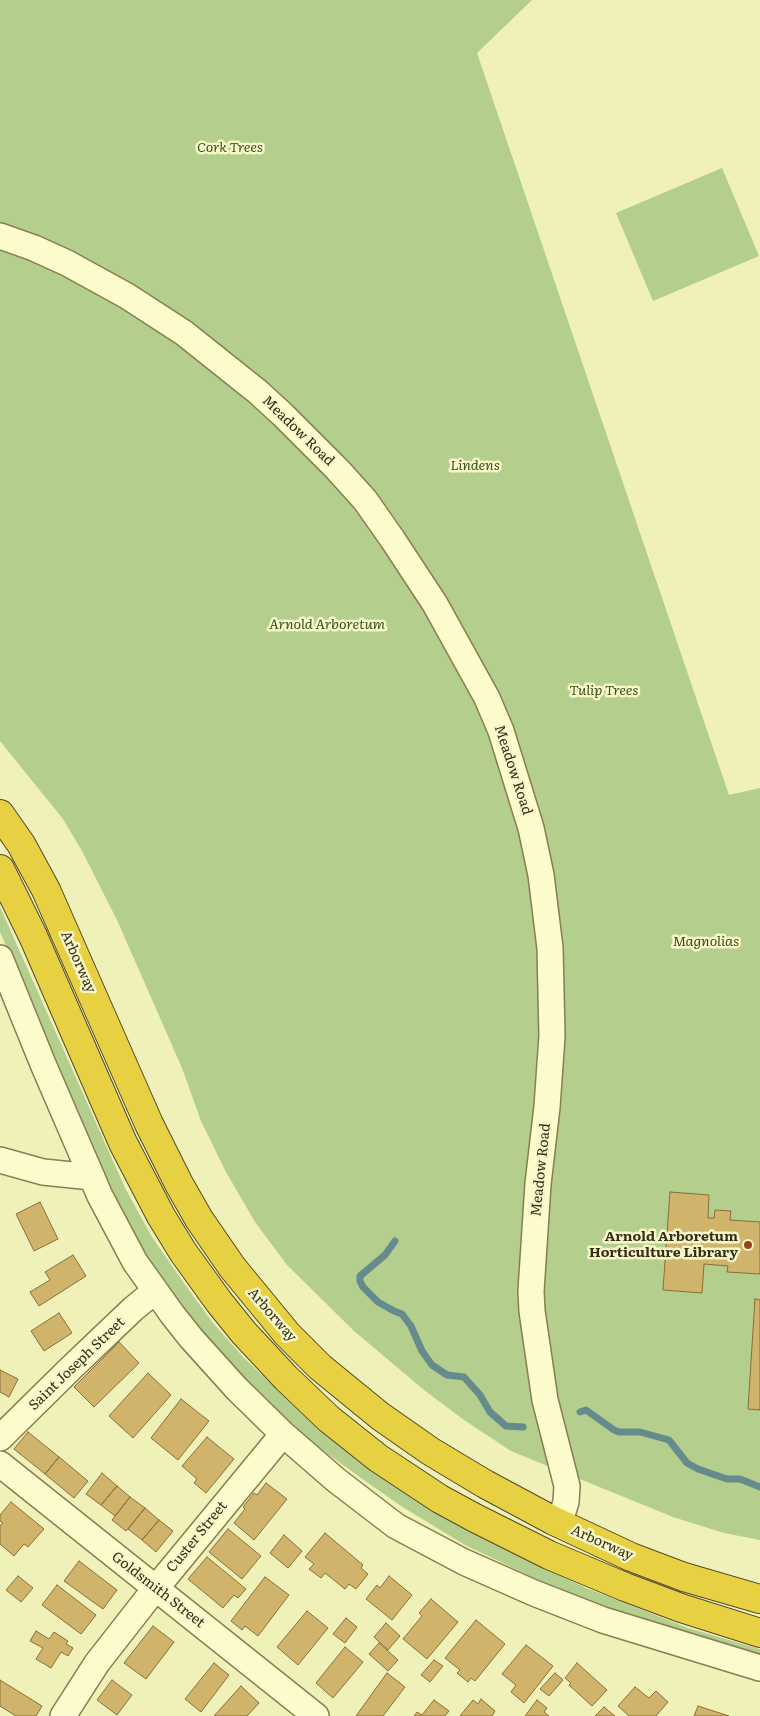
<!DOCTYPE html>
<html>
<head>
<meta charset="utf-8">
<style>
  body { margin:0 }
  canvas { display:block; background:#f0f0b9 }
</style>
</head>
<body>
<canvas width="760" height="1716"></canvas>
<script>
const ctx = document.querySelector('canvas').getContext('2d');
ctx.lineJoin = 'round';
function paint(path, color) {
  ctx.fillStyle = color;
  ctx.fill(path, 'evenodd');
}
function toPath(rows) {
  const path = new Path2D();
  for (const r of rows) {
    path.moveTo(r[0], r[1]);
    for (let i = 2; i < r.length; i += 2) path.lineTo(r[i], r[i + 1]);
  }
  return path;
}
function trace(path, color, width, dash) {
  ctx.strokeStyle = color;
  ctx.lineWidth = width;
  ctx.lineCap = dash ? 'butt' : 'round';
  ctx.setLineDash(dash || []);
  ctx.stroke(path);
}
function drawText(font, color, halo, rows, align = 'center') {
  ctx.font = font + ' Literata,serif';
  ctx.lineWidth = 5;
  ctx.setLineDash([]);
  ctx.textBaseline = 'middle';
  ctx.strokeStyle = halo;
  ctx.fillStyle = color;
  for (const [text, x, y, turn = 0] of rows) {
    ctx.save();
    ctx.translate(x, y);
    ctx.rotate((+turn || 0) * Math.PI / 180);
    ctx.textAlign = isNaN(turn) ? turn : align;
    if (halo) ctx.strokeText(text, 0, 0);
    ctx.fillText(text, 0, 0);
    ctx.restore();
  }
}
paint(toPath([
  [0,0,532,0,477,53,729,795,760,788,760,1540,724,1533,673,1517,511,1451,464,1420,424,1390,354,1331,287,1265,255,1222,226,1172,201,1121,182,1068,117,920,82,851,63,819,0,741],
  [722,168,759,256,653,301,616,213],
  [0,907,125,1188,152,1237,186,1286,213,1323,244,1358,312,1423,356,1458,448,1518,495,1544,586,1588,688,1628,760,1649,760,1655,665,1627,568,1594,465,1545,401,1506,361,1478,314,1444,250,1385,208,1339,176,1299,146,1255,129,1226,114,1197,0,932]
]), '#b3ce8d');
trace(toPath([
  [395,1241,385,1255,360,1276,360,1281,363,1287,378,1302,394,1311,402,1314,411,1326,422,1351,432,1365,447,1375,464,1377,480,1395,490,1412,506,1426,523,1427],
  [580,1412,586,1410,614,1430,619,1432,640,1432,669,1440,687,1463,698,1469,727,1479,740,1479,760,1487]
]), '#668b8d', 7);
const building = toPath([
  [670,1192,709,1195,708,1218,714,1218,715,1210,731,1211,730,1220,760,1222,760,1274,727,1272,728,1266,704,1264,702,1293,663,1290,670,1192],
  [40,1202,58,1239,34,1251,16,1214,40,1202],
  [73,1255,86,1276,39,1306,30,1292,50,1280,45,1272,73,1255],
  [755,1299,760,1300,760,1410,748,1409,755,1299],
  [59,1313,72,1333,44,1351,31,1331,59,1313],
  [119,1342,139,1363,94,1407,74,1387,119,1342],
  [0,1370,18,1379,9,1397,0,1392,0,1370],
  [148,1373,171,1395,133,1438,109,1416,148,1373],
  [181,1399,209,1421,178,1460,151,1438,181,1399],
  [28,1432,59,1457,45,1474,14,1449,28,1432],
  [207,1437,234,1459,206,1493,194,1483,197,1479,182,1466,207,1437],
  [59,1457,88,1481,74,1498,45,1474,59,1457],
  [102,1473,117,1486,101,1505,86,1494,102,1473],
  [266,1483,287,1499,254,1540,234,1523,245,1509,243,1507,254,1493,257,1495,266,1483],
  [117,1486,130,1497,115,1516,101,1505,117,1486],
  [130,1497,145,1508,126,1531,112,1520,130,1497],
  [11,1502,44,1529,28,1547,24,1544,14,1556,0,1544,0,1526,3,1523,0,1521,0,1515,11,1502],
  [145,1508,159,1520,142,1540,128,1529,145,1508],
  [159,1520,173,1531,156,1552,142,1540,159,1520],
  [228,1529,261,1556,242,1579,209,1552,228,1529],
  [325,1533,363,1565,361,1568,368,1574,356,1589,349,1584,345,1589,325,1573,321,1578,309,1569,314,1564,305,1557,325,1533],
  [284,1535,302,1551,288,1568,270,1553,284,1535],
  [207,1557,246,1589,238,1598,234,1595,223,1608,188,1579,207,1557],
  [79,1561,117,1590,103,1609,64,1581,79,1561],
  [18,1576,33,1588,21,1602,6,1590,18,1576],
  [389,1576,412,1595,392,1620,366,1599,377,1585,380,1588,389,1576],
  [265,1577,289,1595,258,1636,245,1626,242,1630,231,1621,265,1577],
  [57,1585,96,1615,81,1634,42,1605,57,1585],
  [431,1599,458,1622,427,1659,403,1639,422,1616,419,1613,431,1599],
  [307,1611,328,1628,298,1665,277,1647,307,1611],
  [346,1618,357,1627,345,1643,333,1634,346,1618],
  [476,1620,505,1644,475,1681,471,1678,468,1682,457,1673,460,1670,445,1658,476,1620],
  [386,1623,400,1636,388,1650,374,1637,386,1623],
  [153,1626,174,1642,146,1679,124,1663,153,1626],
  [36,1631,49,1639,54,1632,68,1641,66,1644,73,1648,68,1656,61,1652,51,1668,36,1659,43,1648,30,1641,36,1631],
  [379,1643,398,1660,388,1671,369,1654,379,1643],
  [526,1645,553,1666,524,1703,511,1692,516,1685,502,1674,526,1645],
  [345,1647,363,1662,333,1698,316,1683,345,1647],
  [434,1660,443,1666,430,1682,421,1675,434,1660],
  [214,1663,229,1675,201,1712,185,1699,214,1663],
  [577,1663,607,1690,592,1706,569,1685,571,1683,565,1678,577,1663],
  [387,1673,405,1687,383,1716,356,1716,387,1673],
  [555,1673,563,1680,549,1696,540,1689,555,1673],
  [0,1680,42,1706,36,1716,16,1716,0,1706,0,1680],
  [112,1680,132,1695,117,1715,97,1700,112,1680],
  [241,1686,259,1703,247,1716,214,1716,241,1686],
  [635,1687,649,1698,656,1691,668,1702,656,1716,629,1716,618,1706,635,1687],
  [481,1699,495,1711,492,1716,460,1716,473,1700,478,1704,481,1699],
  [434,1700,449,1711,445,1716,414,1716,417,1712,422,1715,434,1700],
  [537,1700,547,1708,544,1712,549,1716,525,1716,537,1700],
  [698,1706,729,1716,694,1716,698,1706],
  [604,1707,615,1716,595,1716,604,1707]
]);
paint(building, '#d1b46c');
trace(building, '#876f38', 1);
const minor = toPath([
  [0,236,34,248,67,263,127,296,184,333,258,392,283,415,337,469,365,500,393,540,435,604,487,698,501,731,531,828,541,875,550,948,552,1036,547,1107,538,1184,531,1291,532,1311,545,1400,567,1486,566,1502,559,1524],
  [0,958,43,1064,100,1196,135,1262,172,1314,191,1338,237,1389,283,1434,336,1480,396,1526,464,1562,534,1593,603,1620,760,1668],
  [0,1160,43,1172,92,1177],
  [0,1438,70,1369,133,1309,155,1291],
  [0,1464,316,1716],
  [63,1716,97,1663,147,1599,283,1434]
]);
const highway = toPath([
  [0,814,21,844,46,890,149,1124,179,1184,199,1219,232,1267,287,1334,320,1367,380,1416,430,1451,485,1484,554,1521,631,1557,684,1577,760,1599],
  [0,869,33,936,123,1143,161,1216,183,1252,219,1302,244,1333,286,1378,329,1419,378,1458,440,1499,475,1518,549,1555,625,1587,681,1608,760,1633]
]);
trace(minor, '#877e53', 28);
trace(highway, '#544928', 30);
trace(minor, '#fbfbcc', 25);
trace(highway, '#e7d042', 28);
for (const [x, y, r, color] of [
  [748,1245,5,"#994320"]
]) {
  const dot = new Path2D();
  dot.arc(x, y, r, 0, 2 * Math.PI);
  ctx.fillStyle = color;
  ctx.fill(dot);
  trace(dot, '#f7f7c9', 2);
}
drawText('italic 14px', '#36521e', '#f7f7c9', [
  ["Cork Trees",230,148],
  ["Lindens",475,466],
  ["Arnold Arboretum",327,625],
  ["Tulip Trees",604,691],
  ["Magnolias",706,942]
]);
drawText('14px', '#352f19', '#f7f7c9', [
  ["Meadow Road",298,431,44],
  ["Meadow Road",513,770,72],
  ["Arborway",78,962,66],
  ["Meadow Road",541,1170,-84],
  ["Arborway",272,1315,49],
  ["Saint Joseph Street",77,1364,-44],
  ["Custer Street",197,1537,-51],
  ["Arborway",602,1543,24],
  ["Goldsmith Street",158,1590,38]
]);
drawText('bold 14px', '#352f19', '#f7f7c9', [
  ["Arnold Arboretum",738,1237],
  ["Horticulture Library",738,1253]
], 'right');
</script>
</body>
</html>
